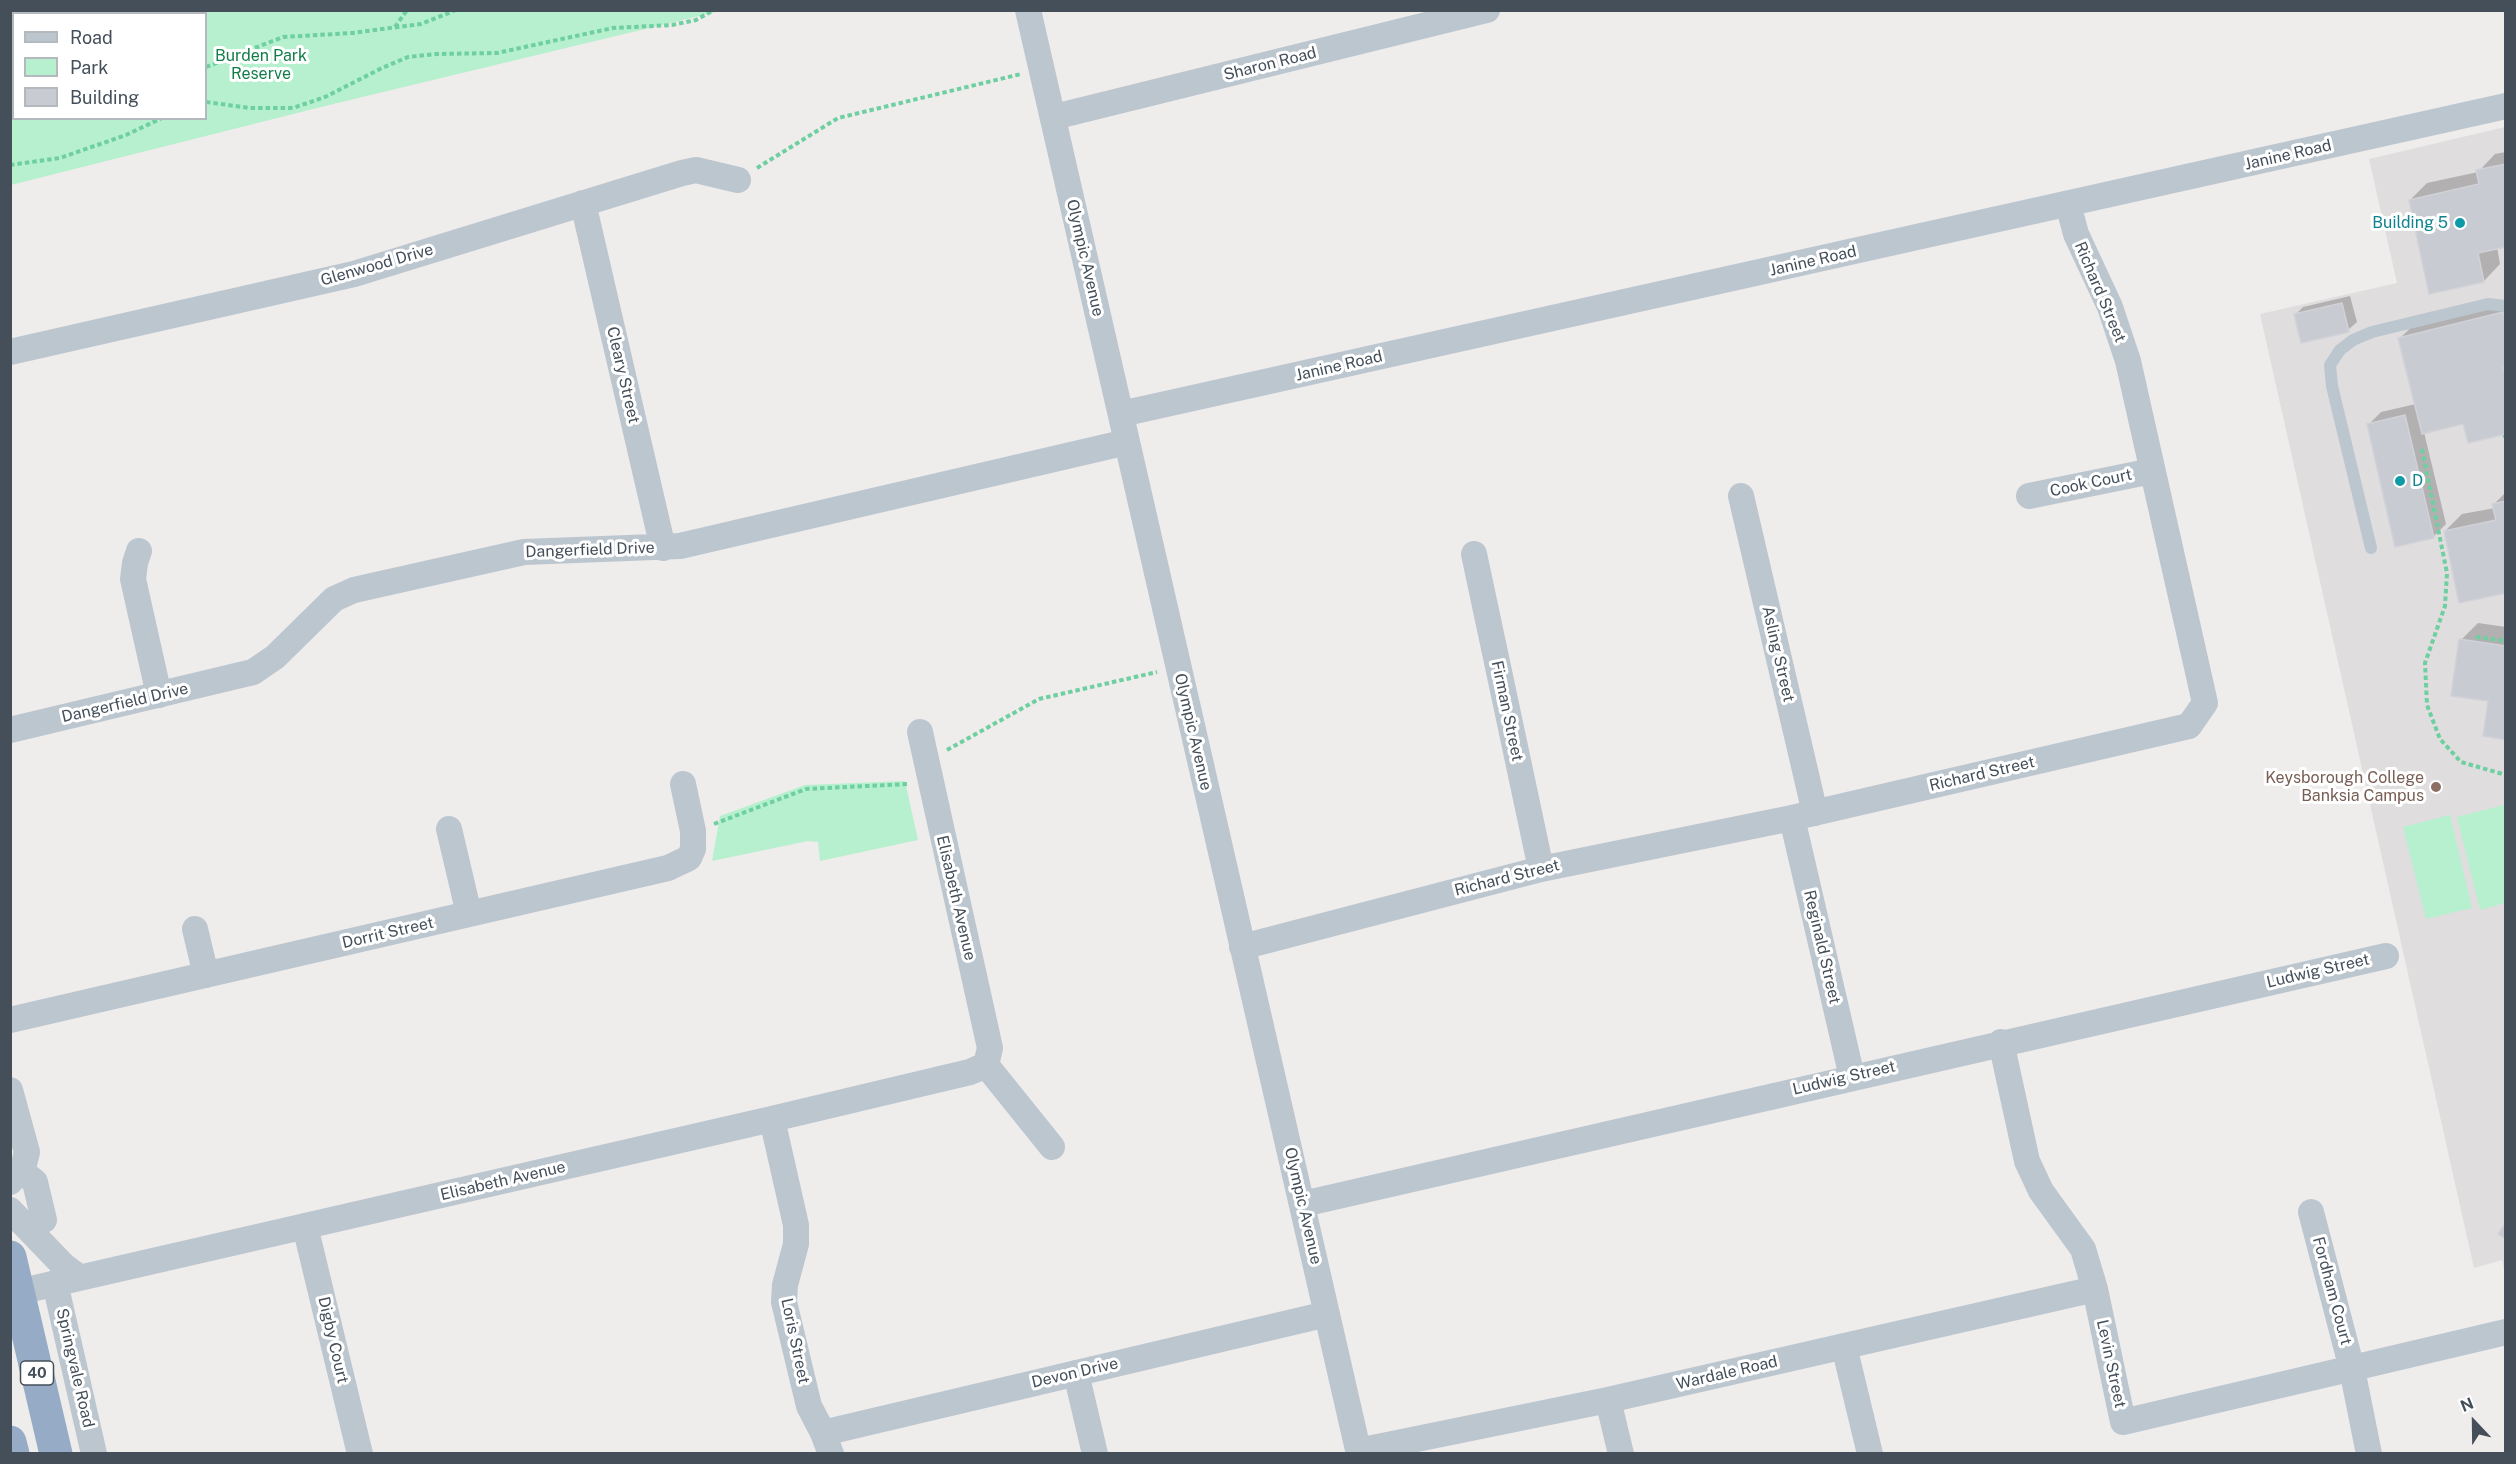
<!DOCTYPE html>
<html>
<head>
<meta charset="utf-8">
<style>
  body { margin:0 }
  #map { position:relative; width:2516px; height:1464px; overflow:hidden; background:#efecec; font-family:"Public Sans",sans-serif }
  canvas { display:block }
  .frame { position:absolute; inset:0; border:12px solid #444f5a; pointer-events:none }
  .legend { position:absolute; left:12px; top:12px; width:195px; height:108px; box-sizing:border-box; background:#fff; border:2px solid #b4b9bd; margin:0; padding:8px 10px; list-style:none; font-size:18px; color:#444f5a }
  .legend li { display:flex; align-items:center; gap:12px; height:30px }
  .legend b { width:30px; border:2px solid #b4b9bd }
  .north { position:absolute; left:2444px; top:1392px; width:60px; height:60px; -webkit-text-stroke:4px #fff; paint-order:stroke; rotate:338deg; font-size:16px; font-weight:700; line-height:24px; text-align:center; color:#444f5a }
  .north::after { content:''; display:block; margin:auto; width:21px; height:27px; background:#444f5a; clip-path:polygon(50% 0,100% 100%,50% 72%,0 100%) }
</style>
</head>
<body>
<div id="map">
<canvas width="2516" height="1464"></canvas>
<div class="frame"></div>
<ul class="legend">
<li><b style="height:8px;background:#bcc6cf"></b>Road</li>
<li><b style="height:16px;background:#b7f0ce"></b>Park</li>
<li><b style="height:16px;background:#c8cbd1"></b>Building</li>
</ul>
<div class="north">N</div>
</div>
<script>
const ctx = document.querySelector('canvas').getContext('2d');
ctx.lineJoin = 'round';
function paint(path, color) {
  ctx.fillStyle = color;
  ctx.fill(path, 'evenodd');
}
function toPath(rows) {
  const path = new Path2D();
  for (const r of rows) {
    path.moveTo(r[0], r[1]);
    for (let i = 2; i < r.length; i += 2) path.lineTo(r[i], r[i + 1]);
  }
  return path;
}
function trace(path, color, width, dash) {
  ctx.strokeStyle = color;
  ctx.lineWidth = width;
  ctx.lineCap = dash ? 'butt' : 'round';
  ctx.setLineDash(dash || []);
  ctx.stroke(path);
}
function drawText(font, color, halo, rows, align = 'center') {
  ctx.font = font + ' "Public Sans",sans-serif';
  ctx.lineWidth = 6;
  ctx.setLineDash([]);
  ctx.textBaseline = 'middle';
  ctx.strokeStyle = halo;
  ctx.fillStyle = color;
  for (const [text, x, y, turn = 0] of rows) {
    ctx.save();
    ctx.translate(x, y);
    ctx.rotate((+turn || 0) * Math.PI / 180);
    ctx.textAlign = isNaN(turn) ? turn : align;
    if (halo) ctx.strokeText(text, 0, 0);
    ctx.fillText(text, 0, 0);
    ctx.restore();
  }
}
paint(toPath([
  [2505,127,2505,1274,2502,1260,2474,1268,2260,314,2397,283,2369,159]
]), '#e0ddde');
paint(toPath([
  [11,10,720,10,720,11,325,106,11,185],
  [14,14,206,14,206,118,14,118],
  [905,781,918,840,820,861,818,842,808,841,712,861,720,816,805,785],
  [2504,805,2505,903,2480,910,2457,817],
  [2450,815,2472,908,2426,919,2403,827]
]), '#b7f0ce');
paint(toPath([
  [2506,152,2506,245,2497,247,2500,264,2484,281,2410,200,2427,183,2478,172,2495,154],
  [2350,296,2357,322,2348,330,2295,315,2303,307],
  [2506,300,2506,433,2464,422,2424,432,2446,524,2433,537,2368,425,2381,412,2416,404,2400,338,2417,322],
  [2506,492,2506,592,2445,531,2462,514,2495,508,2494,504],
  [2478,623,2506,627,2506,738,2461,640]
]), '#0003');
const building = toPath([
  [2506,164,2506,247,2478,253,2484,282,2429,294,2409,200,2479,184,2476,170,2506,164],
  [2342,303,2349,332,2301,343,2294,314,2342,303],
  [2503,312,2506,320,2506,366,2503,367,2506,376,2506,434,2468,443,2463,424,2422,434,2398,338,2503,312],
  [2405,415,2434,538,2395,547,2367,424,2405,415],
  [2506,501,2506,593,2459,603,2444,531,2496,520,2492,504,2506,501],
  [2459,639,2506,646,2506,740,2483,736,2488,701,2451,696,2459,639],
  [2506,1223,2506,1239,2498,1234,2506,1223]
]);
paint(building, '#c8cbd1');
trace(building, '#d0d2d8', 1.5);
trace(toPath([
  [395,27,407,10],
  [206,67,283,37,352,33,421,24,456,10],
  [206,102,250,108,293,108,325,97,382,68,408,57,437,54,497,53,613,28,672,25,696,20,714,10],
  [10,103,14,102],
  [10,165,60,158,126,135,162,118],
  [757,168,838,118,1021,74],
  [2504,435,2506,438],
  [2422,449,2447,573,2445,606,2425,663,2427,705,2440,739,2461,762,2506,775],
  [2476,637,2506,641],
  [947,750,1039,699,1157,672],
  [714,824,806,789,908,784]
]), '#6ecfa0', 4, [4.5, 3]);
trace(toPath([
  [2371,548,2332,386,2330,365,2340,350,2353,340,2372,332,2488,304,2506,306]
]), '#bcc6cf', 12);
trace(toPath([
  [1028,10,1359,1454],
  [1054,117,1487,10],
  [583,203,663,548],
  [10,352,354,274,682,173,696,170,738,180],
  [1121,414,2506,106],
  [1741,496,1815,813],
  [2029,496,2152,471],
  [139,551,135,563,133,579,159,695],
  [1474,554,1541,869],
  [10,730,253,672,275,657,334,599,354,590,524,552,680,546,1127,442],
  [920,732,990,1048,986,1065,1052,1147],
  [1792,818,1852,1077],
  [449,829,469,914],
  [195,929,206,975],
  [1242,947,1541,869,1792,818,2189,726,2205,703,2128,361,2110,307,2076,234,2068,204],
  [10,1020,668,868,689,858,693,849,693,831,683,784],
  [2001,1042,2027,1161,2041,1191,2083,1249,2095,1289,2123,1422,2506,1332],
  [10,1090,27,1152,24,1164,10,1182],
  [772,1119,796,1225,796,1244,785,1285,784,1302,809,1406,823,1433,831,1454],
  [20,1170,35,1182,44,1220],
  [1303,1204,2386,956],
  [10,1210,64,1266,79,1277],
  [2311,1212,2352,1369,2369,1454],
  [305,1226,360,1454],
  [55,1283,94,1454],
  [18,1292,772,1119,970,1072,986,1065],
  [1844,1346,1870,1454],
  [1076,1373,1095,1454],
  [1608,1400,1621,1454],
  [823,1433,1327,1314],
  [1358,1451,1608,1400,2095,1289]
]), '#bcc6cf', 26);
trace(toPath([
  [10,1257,56,1454],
  [10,1442,13,1454]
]), '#96acc6', 33);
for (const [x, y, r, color] of [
  [2460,223,6,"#0f9aa8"],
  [2400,481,6,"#0f9aa8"],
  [2436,787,6,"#8d6e63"]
]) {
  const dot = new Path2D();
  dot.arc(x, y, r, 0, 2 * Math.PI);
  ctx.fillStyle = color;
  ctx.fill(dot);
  trace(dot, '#fff', 2);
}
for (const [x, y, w] of [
  [37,1373,33]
]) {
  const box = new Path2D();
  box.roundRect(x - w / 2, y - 12, w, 24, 4.5);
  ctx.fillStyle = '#fff';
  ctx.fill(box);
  trace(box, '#444f5a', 1.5);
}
drawText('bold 15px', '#444f5a', null, [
  ["40",37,1373]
]);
drawText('16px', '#137d49', '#fff', [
  ["Burden Park",261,56],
  ["Reserve",261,74]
]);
drawText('16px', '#444f5a', '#fff', [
  ["Sharon Road",1270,64,-14],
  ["Janine Road",2288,155,-13],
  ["Olympic Avenue",1085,258,77],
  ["Janine Road",1813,261,-13],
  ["Glenwood Drive",377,265,-16],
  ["Richard Street",2100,292,67],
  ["Janine Road",1339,366,-13],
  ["Cleary Street",623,375,77],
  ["Cook Court",2091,483,-12],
  ["Dangerfield Drive",590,550,-2],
  ["Asling Street",1778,654,77],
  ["Dangerfield Drive",125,703,-13],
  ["Firman Street",1507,711,78],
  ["Olympic Avenue",1193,732,77],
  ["Richard Street",1982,774,-13],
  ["Richard Street",1507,878,-14],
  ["Elisabeth Avenue",956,898,77],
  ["Dorrit Street",388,933,-13],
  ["Reginald Street",1822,947,77],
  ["Ludwig Street",2318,971,-13],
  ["Ludwig Street",1844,1078,-13],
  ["Elisabeth Avenue",503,1181,-13],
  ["Olympic Avenue",1303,1206,77],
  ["Fordham Court",2332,1291,75],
  ["Digby Court",333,1340,77],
  ["Loris Street",795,1341,78],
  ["Levin Street",2111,1364,78],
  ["Springvale Road",75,1368,77],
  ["Devon Drive",1075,1373,-13],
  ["Wardale Road",1727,1373,-13]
]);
drawText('16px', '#0d838f', '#fff', [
  ["Building 5",2448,223],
  ["D",2412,481,"left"]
], 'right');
drawText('16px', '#785e54', '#fff', [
  ["Keysborough College",2424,778],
  ["Banksia Campus",2424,796]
], 'right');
</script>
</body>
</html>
